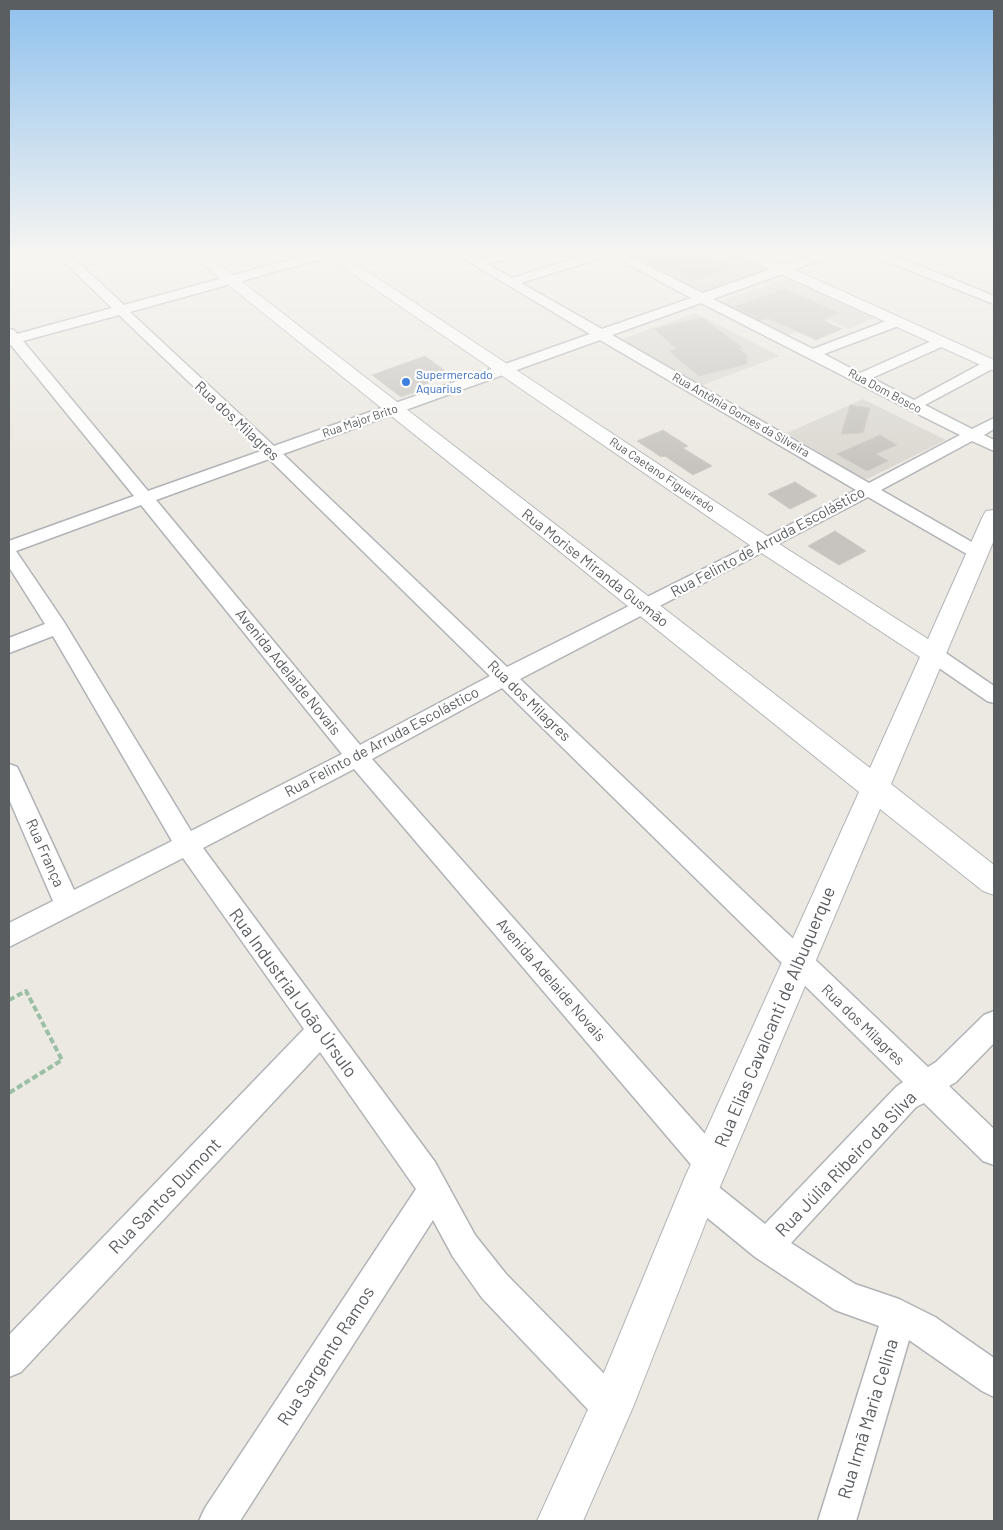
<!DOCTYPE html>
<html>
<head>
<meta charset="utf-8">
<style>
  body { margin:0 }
  #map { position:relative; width:1003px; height:1530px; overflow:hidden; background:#ece9e2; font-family:Barlow,sans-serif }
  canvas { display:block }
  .frame { position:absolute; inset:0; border:10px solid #5b5e61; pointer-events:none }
</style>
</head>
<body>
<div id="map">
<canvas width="1003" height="1530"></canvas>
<div class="frame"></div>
</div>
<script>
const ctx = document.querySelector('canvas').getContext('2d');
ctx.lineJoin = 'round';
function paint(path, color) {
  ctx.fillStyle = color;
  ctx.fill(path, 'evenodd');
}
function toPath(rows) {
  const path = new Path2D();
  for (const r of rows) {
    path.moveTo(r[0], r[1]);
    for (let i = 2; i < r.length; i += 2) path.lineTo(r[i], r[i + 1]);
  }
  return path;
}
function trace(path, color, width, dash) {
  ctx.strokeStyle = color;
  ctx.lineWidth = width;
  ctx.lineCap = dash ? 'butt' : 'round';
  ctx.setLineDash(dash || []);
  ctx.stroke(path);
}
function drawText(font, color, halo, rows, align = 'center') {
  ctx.font = font + ' Barlow,sans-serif';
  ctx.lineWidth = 4.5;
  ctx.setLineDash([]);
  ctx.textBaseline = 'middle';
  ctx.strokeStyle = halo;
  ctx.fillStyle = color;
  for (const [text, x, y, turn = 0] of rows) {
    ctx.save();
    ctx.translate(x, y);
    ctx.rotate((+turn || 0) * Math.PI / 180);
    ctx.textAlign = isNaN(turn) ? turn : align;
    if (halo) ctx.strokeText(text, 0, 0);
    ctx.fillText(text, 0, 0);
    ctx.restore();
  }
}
paint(toPath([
  [615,254,671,254,690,263,715,254,746,254,776,268,695,295],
  [794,276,881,315,849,329,829,320,781,338,712,304],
  [695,313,780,356,695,388,616,341],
  [863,399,946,440,865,480,787,433]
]), '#dbd8d1');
const building = toPath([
  [632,254,702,254,730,267,695,279,671,267,664,270,632,254],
  [785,289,839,313,823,320,842,329,816,340,768,318,760,321,734,307,785,289],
  [702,318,742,347,738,348,747,355,747,364,699,376,669,351,677,349,654,329,702,318],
  [425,356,451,375,414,388,419,391,401,397,372,375,425,356],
  [850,405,870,408,863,433,841,434,850,405],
  [663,430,688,446,683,448,712,466,693,475,665,456,661,457,637,441,663,430],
  [880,435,897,445,876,454,888,461,867,471,837,454,880,435],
  [795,482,817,496,790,509,768,494,795,482],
  [835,531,866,551,839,565,808,546,835,531]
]);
paint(building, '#c7c4bf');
trace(building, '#cfcbc2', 1);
const street = toPath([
  [56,254,69,254,124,305,311,254,330,254,328,257,130,312,274,446,590,334,456,254,471,254,479,259,497,254,517,254,515,257,488,264,512,278,588,254,606,254,604,257,521,283,602,329,691,298,609,254,624,254,703,293,814,254,831,254,829,257,713,299,813,349,891,319,901,319,903,322,901,325,824,354,860,373,936,339,946,339,948,342,946,345,872,378,914,400,986,361,994,361,994,368,925,405,972,429,994,418,994,429,984,435,994,440,994,451,972,441,881,490,984,549,987,553,984,557,978,559,972,557,868,497,520,679,928,1067,936,1062,984,1015,994,1011,994,1043,956,1082,949,1086,994,1129,994,1165,983,1161,924,1103,916,1107,791,1243,855,1284,899,1299,935,1317,994,1358,994,1397,982,1391,909,1340,856,1521,818,1521,879,1326,835,1310,755,1257,688,1202,683,1191,688,1180,699,1175,710,1180,765,1224,896,1087,903,1082,502,688,372,759,722,1153,726,1164,722,1175,711,1179,700,1175,354,769,203,848,435,1162,475,1235,506,1274,624,1394,629,1407,624,1420,611,1425,598,1420,482,1298,453,1257,433,1220,240,1521,199,1521,205,1508,416,1189,320,1052,21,1372,9,1377,9,1335,304,1029,183,858,9,947,9,923,53,901,9,799,9,764,17,767,20,773,74,890,172,841,53,636,9,653,9,638,45,624,9,567,9,541,134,496,11,345,9,345,9,329,14,330,17,334,112,308,56,254],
  [701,303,908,409,960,435,869,483,612,335,701,303],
  [119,315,261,451,148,491,23,341,119,315],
  [600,340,856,490,759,541,507,667,283,454,600,340],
  [269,459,490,676,360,745,156,500,269,459],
  [141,505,342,754,191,831,64,622,16,551,141,505],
  [874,254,891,254,994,296,994,304,876,257,874,254],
  [933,647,940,649,994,686,994,703,987,701,926,659,923,654,926,649,933,647]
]);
const secondary = toPath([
  [190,254,206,254,870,768,920,657,757,550,324,254,341,254,773,540,928,639,983,516,986,511,994,510,994,540,891,784,994,865,994,895,983,891,880,809,716,1196,633,1407,583,1521,537,1521,596,1392,685,1177,859,792,190,254],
  [741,254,760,254,994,360,994,371,743,257,741,254]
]);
trace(street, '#b0b3b6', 3);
trace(secondary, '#b2b5b8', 2);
trace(toPath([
  [9,1000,26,991,62,1060,9,1093]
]), '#9abfa4', 4, [6, 3]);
paint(street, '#fff');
paint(secondary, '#fff');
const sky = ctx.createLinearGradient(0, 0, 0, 468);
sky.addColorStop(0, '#8fc1ed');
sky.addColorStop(0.54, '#f6f5f2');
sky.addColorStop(1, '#f6f5f200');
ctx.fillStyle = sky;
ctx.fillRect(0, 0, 1003, 468);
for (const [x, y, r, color] of [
  [406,382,5,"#3f7fe0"]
]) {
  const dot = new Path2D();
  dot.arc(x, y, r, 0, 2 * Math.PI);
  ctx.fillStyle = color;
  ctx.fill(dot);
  trace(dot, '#fff', 2);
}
drawText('12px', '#366cbe', '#fff', [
  ["Supermercado",416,375],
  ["Aquarius",416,389]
], 'left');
drawText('12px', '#5b5e61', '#fff', [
  ["Rua Dom Bosco",885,391,28],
  ["Rua Antônia Gomes da Silveira",741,415,30],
  ["Rua Major Brito",360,421,-19],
  ["Rua Caetano Figueiredo",662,475,34]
]);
drawText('15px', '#5b5e61', '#fff', [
  ["Rua dos Milagres",237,421,43],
  ["Rua Felinto de Arruda Escolástico",768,542,-28],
  ["Rua Morise Miranda Gusmão",595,568,38],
  ["Avenida Adelaide Novais",288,672,51],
  ["Rua dos Milagres",529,701,44],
  ["Rua Felinto de Arruda Escolástico",382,742,-28],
  ["Rua França",45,853,66],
  ["Avenida Adelaide Novais",551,980,49],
  ["Rua dos Milagres",863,1025,44]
]);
drawText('18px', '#5b5e61', '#fff', [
  ["Rua Industrial João Úrsulo",293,993,54],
  ["Rua Elias Cavalcanti de Albuquerque",775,1017,-67],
  ["Rua Júlia Ribeiro da Silva",846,1164,-46],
  ["Rua Santos Dumont",165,1196,-46],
  ["Rua Sargento Ramos",326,1356,-57],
  ["Rua Irmã Maria Celina",868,1419,-73]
]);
</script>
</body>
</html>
